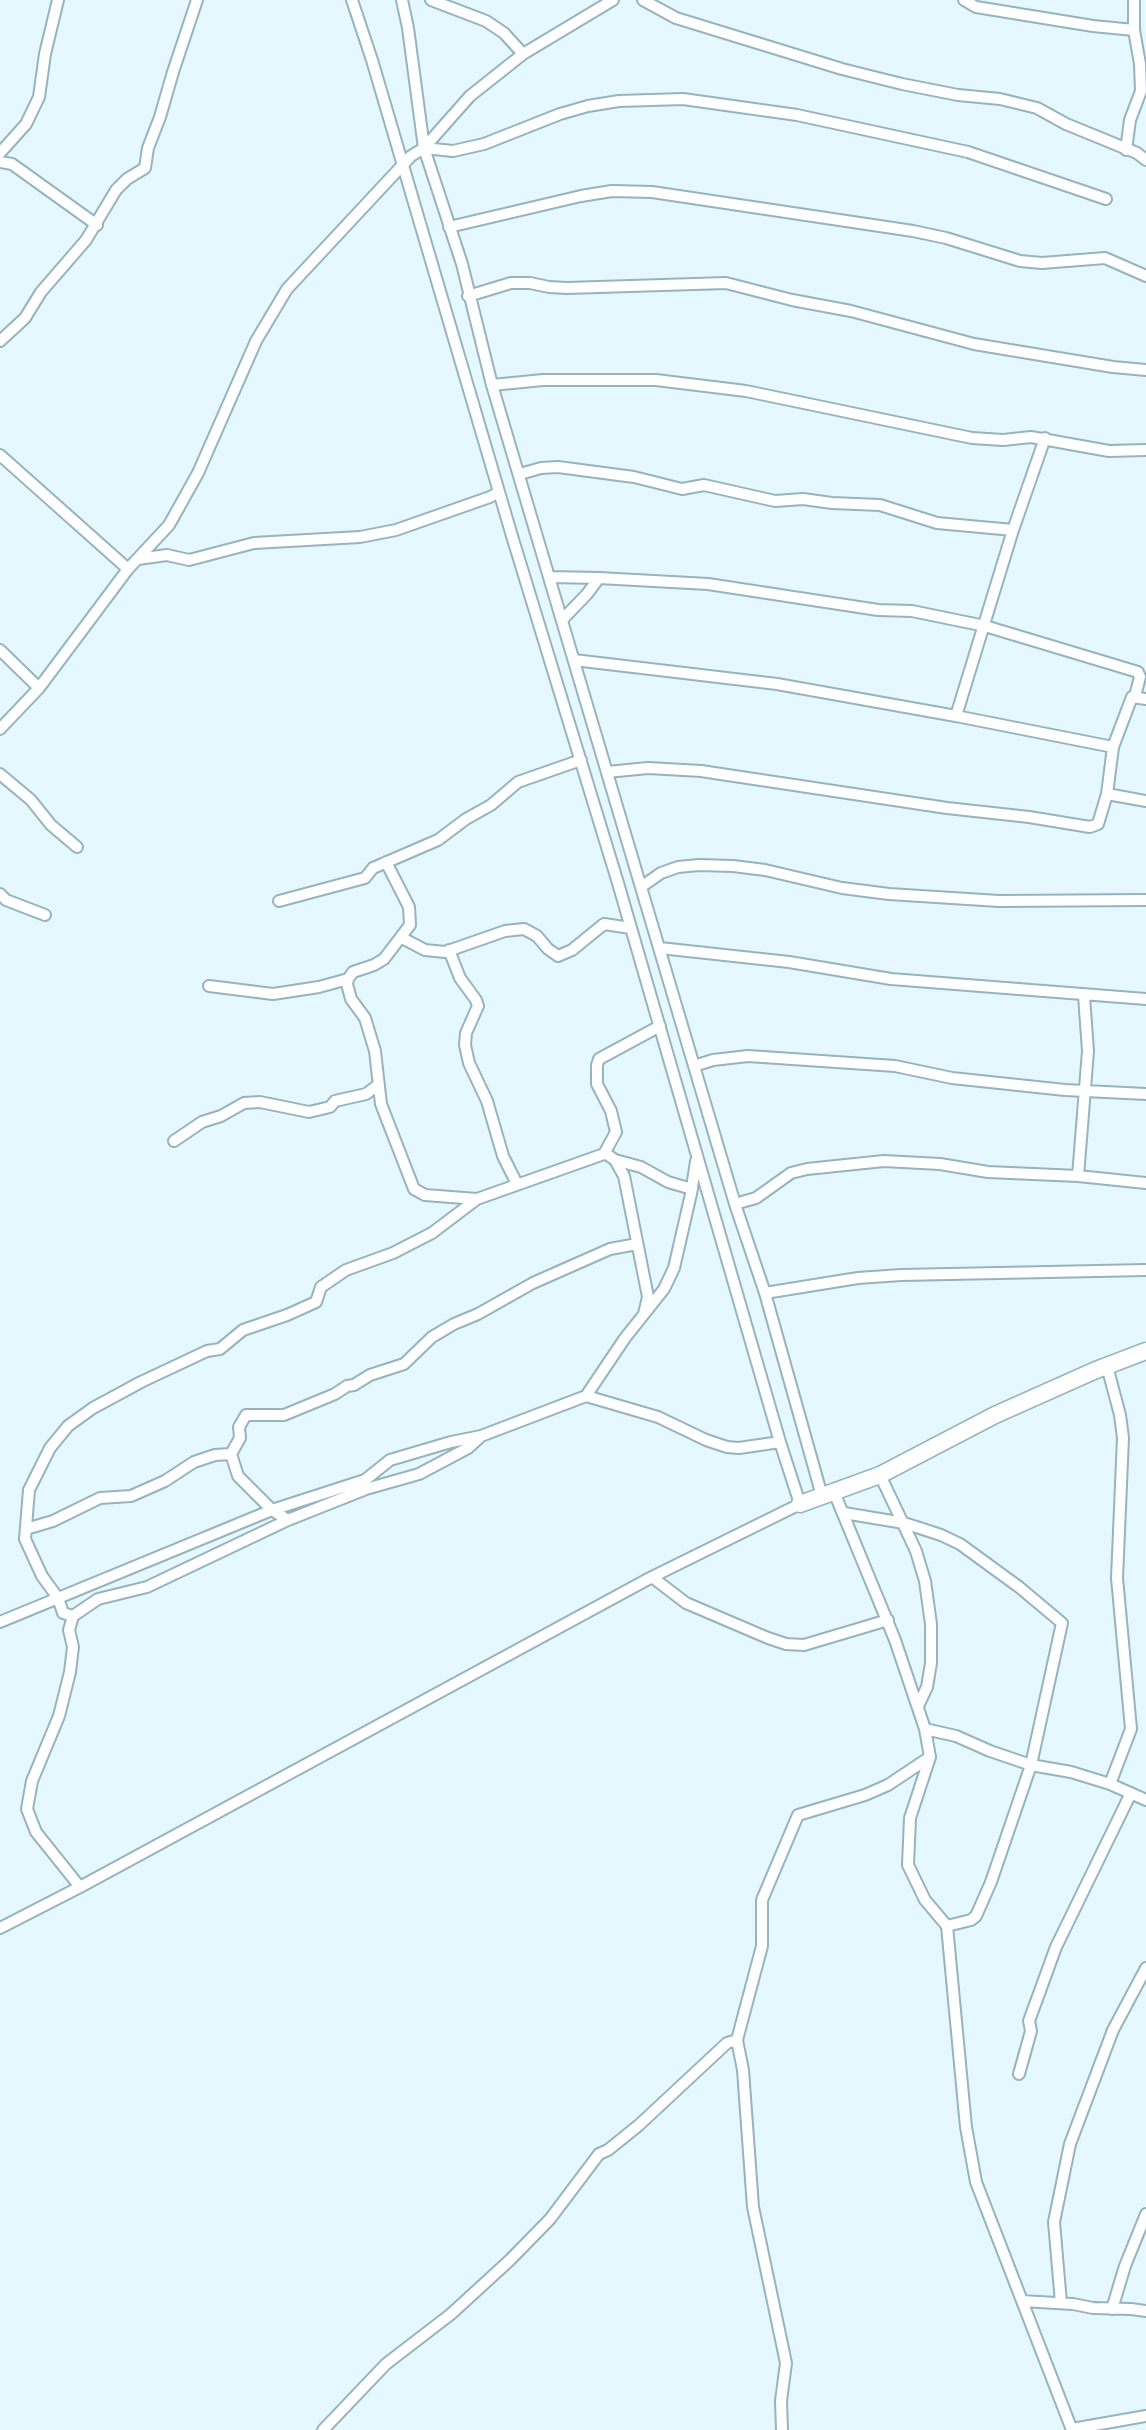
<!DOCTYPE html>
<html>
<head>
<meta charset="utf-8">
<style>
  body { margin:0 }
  canvas { display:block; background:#e6f8ff }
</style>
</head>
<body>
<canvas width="1146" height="2430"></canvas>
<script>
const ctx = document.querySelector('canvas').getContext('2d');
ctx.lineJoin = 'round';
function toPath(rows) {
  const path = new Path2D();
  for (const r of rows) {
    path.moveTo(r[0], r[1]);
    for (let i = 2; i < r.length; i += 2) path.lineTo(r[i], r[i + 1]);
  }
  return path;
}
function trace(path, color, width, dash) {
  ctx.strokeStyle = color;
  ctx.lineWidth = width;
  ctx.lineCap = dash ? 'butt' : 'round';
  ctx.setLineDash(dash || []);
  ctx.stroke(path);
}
const street = toPath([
  [402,0,408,28,424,148,462,264,492,385,735,1204,765,1293,822,1496],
  [431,0,486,21,504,33,523,54],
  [643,0,676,18,842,69,902,84,958,95,1000,99,1037,108,1066,124,1137,153,1146,160],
  [964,0,976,7,1093,26,1134,30],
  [424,148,453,151,484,144,560,114,588,106,619,101,683,99,797,115,968,152,1106,199],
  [1126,150,1130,120,1141,91,1140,64,1134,30,1134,0],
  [0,153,26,124,39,97,45,54,58,0],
  [0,162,12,164,97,225],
  [449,227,581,196,612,191,652,192,913,231,946,238,1020,261,1042,263,1105,258,1146,276],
  [468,296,511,283,530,283,549,287,567,288,726,283,792,300,851,311,974,344,1113,367,1146,370],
  [0,341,25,318,41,292,86,240,116,190,127,179,145,168,148,148,160,117,173,72,197,0],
  [492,385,543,380,656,380,746,391,972,438,1003,440,1031,437,1109,451,1146,450],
  [0,455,128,569],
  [520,474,541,468,558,467,634,477,682,489,704,485,775,501,803,499,832,503,880,505,937,523,1013,530,1045,438],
  [1013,530,956,716,1113,747,1107,794],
  [138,559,167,555,189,560,254,543,360,537,396,530,490,497,499,492],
  [550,577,599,578],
  [562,620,587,594,599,578,708,584,878,610,912,611,985,626,1138,672,1140,677,1135,696],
  [0,650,39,688],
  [574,660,777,684,956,716],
  [0,729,39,688,128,569,169,525,198,473,256,341,287,289,411,156,424,148,470,96,523,54,613,0],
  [1113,747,1132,697,1146,699],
  [607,772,648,768,701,771,947,808,1029,817,1090,827,1098,824,1107,794,1146,801],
  [0,774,31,800,51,825,77,847],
  [386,862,409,907,410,925,384,959,374,965,353,972,348,979,347,984,351,999,365,1018,375,1051,381,1104,414,1189,425,1195,477,1199,604,1154,608,1155,615,1160,624,1176,648,1297,644,1314],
  [641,887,661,873,678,867,699,865,733,866,765,870,842,888,889,894,999,901,1146,900],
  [0,894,6,900,45,915],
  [279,901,365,878,373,868,438,840,466,819,491,805,518,782,581,760],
  [402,938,425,950,445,952,505,931,524,929,537,936,548,949,558,956,572,950,604,924,631,928],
  [660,948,789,962,891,979,1146,999],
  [449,950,460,978,476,1000,478,1006,466,1033,465,1045,469,1063,487,1101,503,1156,517,1184],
  [209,986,273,994,319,987,348,979],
  [694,1066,713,1060,748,1056,895,1066,952,1078,1065,1090,1146,1094],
  [174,1141,202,1122,221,1116,244,1103,260,1102,309,1112,330,1107,335,1101,366,1094,378,1085],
  [604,1154,616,1132,611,1111,597,1084,597,1065,599,1059,660,1026],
  [615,1160,641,1167,668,1182,692,1189],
  [1078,1176,1088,1051,1084,996],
  [735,1204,756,1198,791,1173,807,1169,884,1161,940,1164,988,1172,1078,1176,1146,1183],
  [765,1293,858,1278,901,1275,1146,1270],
  [1107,1366,1120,1415,1123,1438,1117,1578,1131,1729,1110,1784],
  [586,1396,625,1338,664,1289,674,1268,691,1194,696,1161],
  [880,1475,916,1551,925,1581,931,1624,931,1663,927,1687,919,1704],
  [834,1492,895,1640,925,1729,930,1757,910,1818,908,1865,925,1900,947,1926,966,2127,976,2182,1072,2430],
  [844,1513,904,1523,941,1535,960,1544,1019,1587,1062,1623,1031,1765,991,1882,976,1916,971,1920,947,1926],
  [288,1520,272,1510,238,1476,231,1454,240,1438,239,1427,246,1415,284,1415,335,1394,347,1386,354,1385,370,1375,404,1364,432,1337,454,1324,478,1314,533,1283,610,1249,637,1244],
  [26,1529,53,1521,100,1498,131,1496,165,1481,194,1462,215,1455,231,1454],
  [652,1577,686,1603,768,1638,786,1644,804,1645,888,1620],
  [73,1616,63,1613,58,1598,42,1576,25,1539,29,1490,50,1448,68,1426,93,1408,141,1382,207,1351,220,1349,243,1330,287,1315,316,1302,321,1287,346,1270,393,1253,432,1233,477,1199],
  [0,1622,272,1510,365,1480,390,1460,451,1442,481,1436,586,1396,658,1417,706,1440,727,1447,739,1448,780,1442],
  [925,1729,956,1736,990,1751,1031,1765,1071,1772,1110,1784,1146,1800],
  [80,1887,36,1832,27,1809,32,1781,59,1716,70,1672,73,1647,69,1630,73,1616,98,1599,147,1587,288,1520,366,1489,419,1474,468,1448,479,1438],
  [0,1928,80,1887,652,1577,800,1504,780,1442,618,883,512,536,372,60,352,0],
  [737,2040,743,2070,753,2207,786,2363,781,2401,782,2430],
  [1019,2074,1031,2031,1029,2021,1056,1947,1131,1793],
  [1022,2301,1073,2304,1093,2308,1131,2309,1146,2311],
  [1061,2303,1054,2222,1070,2144,1113,2030,1146,1968],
  [1112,2309,1125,2266,1146,2214],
  [1072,2429,1146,2416],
  [323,2430,386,2364,451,2314,510,2260,550,2219,599,2154,608,2150,639,2125,727,2043,737,2040,762,1946,762,1900,798,1815,865,1795,888,1785,930,1757]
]);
const secondary = toPath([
  [800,1504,880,1475,995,1415,1096,1370,1146,1351]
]);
trace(street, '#96b3be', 14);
trace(secondary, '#96b3be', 19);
trace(street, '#fff', 10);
trace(secondary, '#fff', 16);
</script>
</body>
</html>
